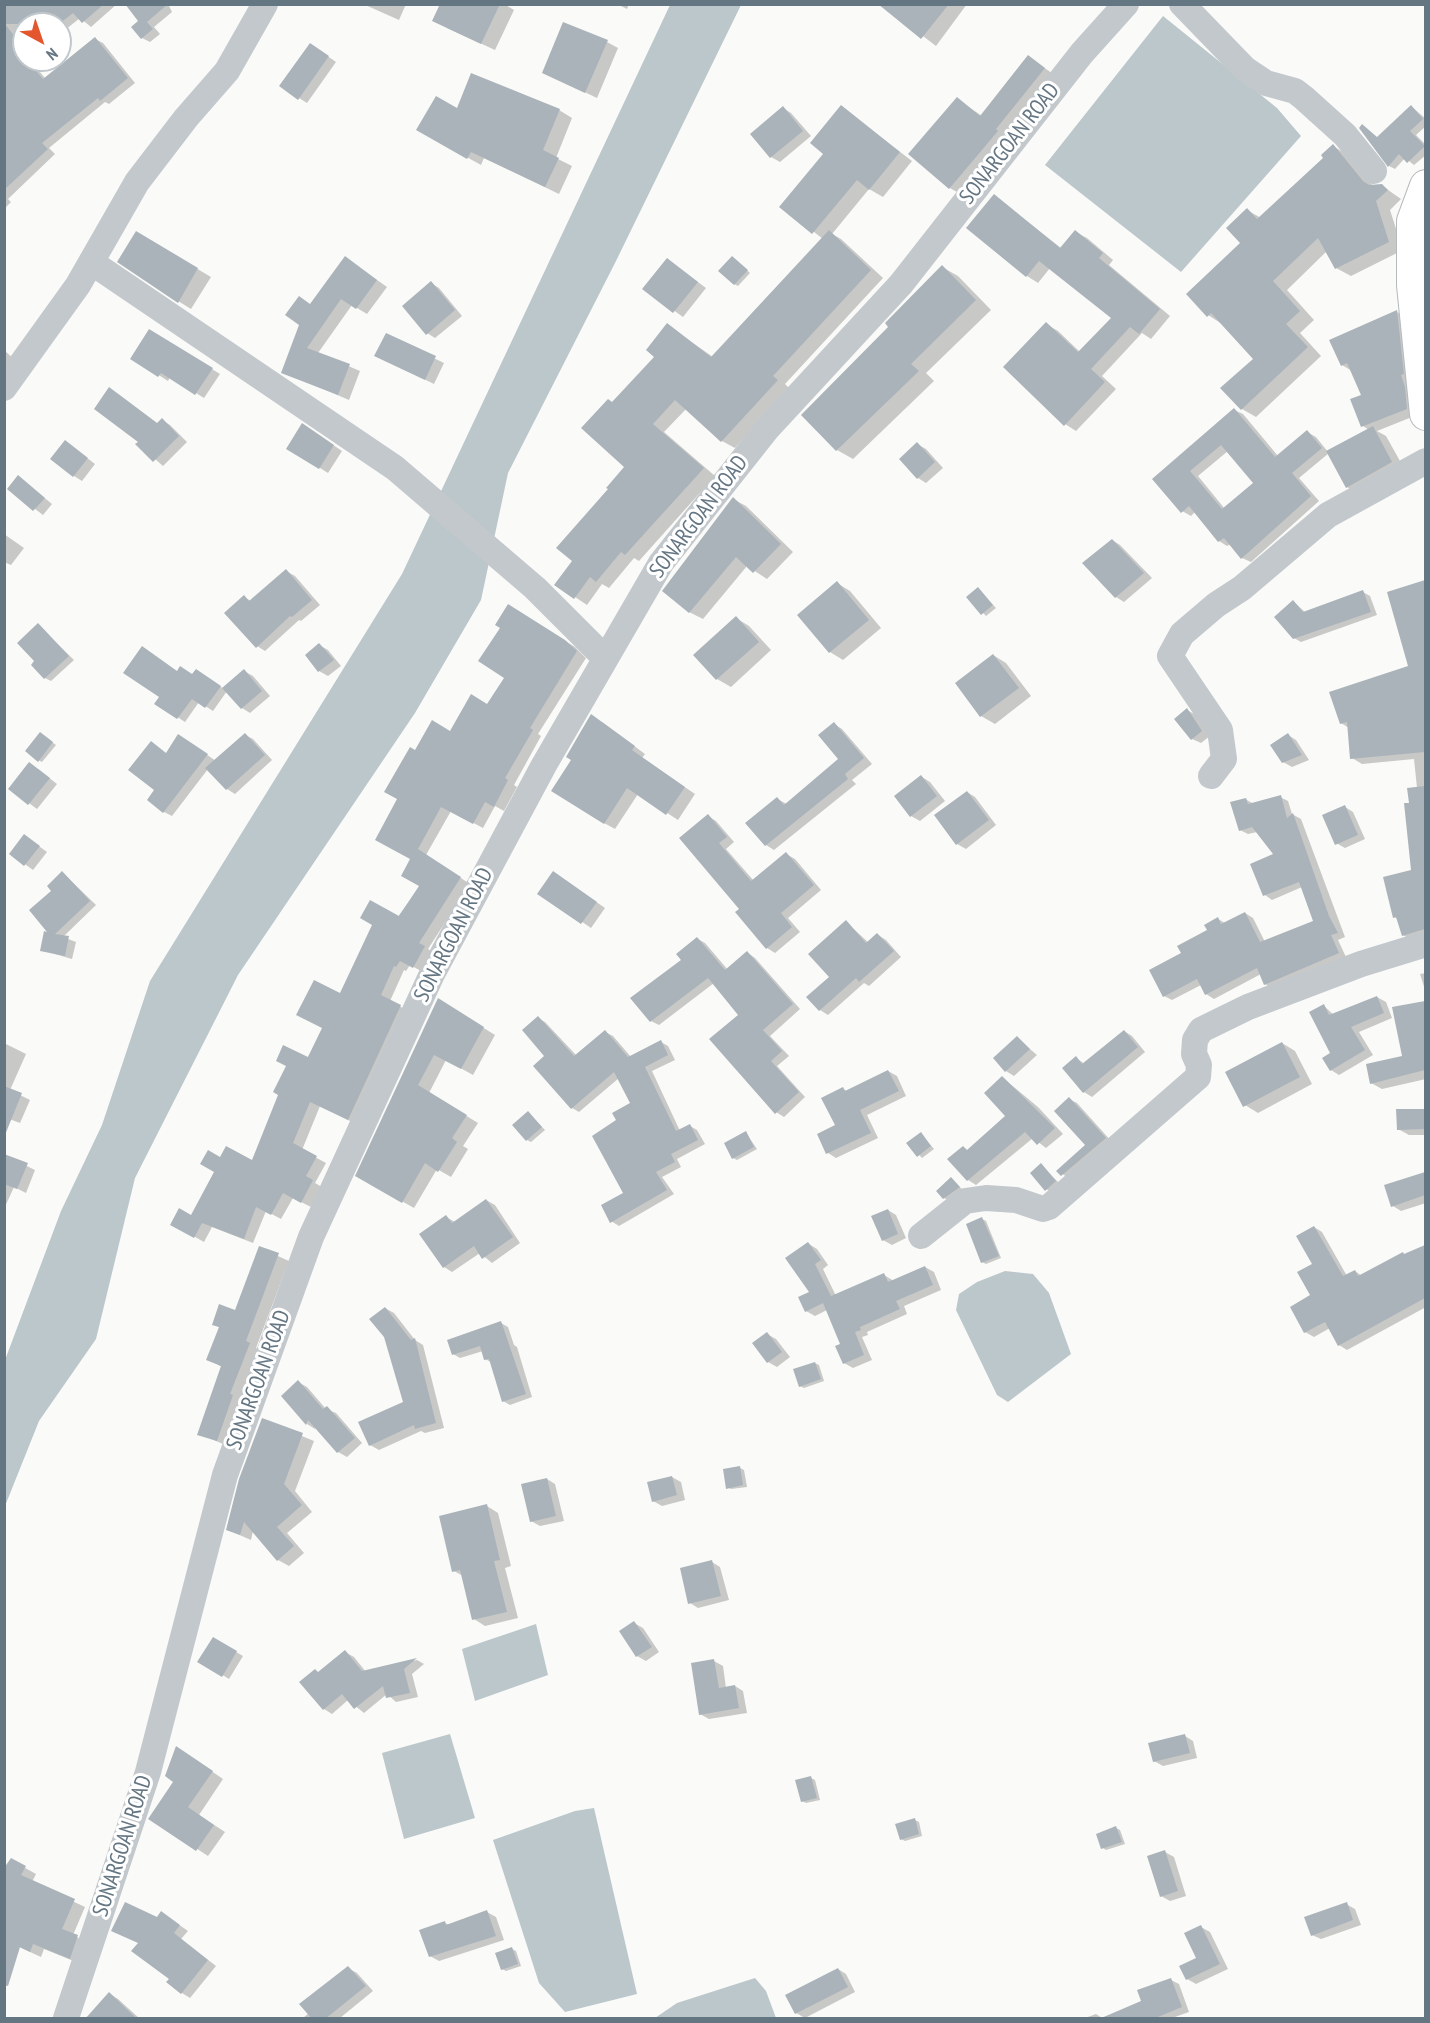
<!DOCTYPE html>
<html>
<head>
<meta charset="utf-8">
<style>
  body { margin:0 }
  #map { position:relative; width:1430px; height:2023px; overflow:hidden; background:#fafaf8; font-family:"PT Sans Narrow",sans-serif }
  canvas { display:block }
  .frame { position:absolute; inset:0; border:6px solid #657683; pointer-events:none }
  .north { position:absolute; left:12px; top:12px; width:60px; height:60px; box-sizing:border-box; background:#fff; border:2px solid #c1c8cd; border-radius:50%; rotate:140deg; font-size:16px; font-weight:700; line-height:24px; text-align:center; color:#657683 }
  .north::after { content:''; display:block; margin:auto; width:21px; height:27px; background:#e4572e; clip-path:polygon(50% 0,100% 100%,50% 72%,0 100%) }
</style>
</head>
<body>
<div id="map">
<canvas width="1430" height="2023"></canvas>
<div class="frame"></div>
<div class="north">N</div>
</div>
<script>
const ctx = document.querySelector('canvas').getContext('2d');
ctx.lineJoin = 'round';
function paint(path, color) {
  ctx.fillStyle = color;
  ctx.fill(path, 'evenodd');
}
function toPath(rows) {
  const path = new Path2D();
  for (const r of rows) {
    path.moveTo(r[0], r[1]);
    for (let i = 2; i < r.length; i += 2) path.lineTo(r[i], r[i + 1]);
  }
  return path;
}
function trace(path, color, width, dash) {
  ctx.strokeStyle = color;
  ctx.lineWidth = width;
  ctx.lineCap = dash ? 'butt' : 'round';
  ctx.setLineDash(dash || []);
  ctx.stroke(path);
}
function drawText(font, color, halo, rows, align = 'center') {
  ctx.font = font + ' "PT Sans Narrow",sans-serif';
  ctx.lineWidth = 6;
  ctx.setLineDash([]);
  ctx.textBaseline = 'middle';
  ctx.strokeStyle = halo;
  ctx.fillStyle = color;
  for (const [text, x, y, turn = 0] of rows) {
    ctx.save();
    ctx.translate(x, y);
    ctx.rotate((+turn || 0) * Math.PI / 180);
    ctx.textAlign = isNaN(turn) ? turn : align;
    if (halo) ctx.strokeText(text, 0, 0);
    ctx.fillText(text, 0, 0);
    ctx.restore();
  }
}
paint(toPath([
  [670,5,741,5,615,263,508,473,481,600,415,713,238,975,135,1178,96,1339,39,1421,5,1506,5,1360,61,1211,102,1125,150,981,402,574],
  [1163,16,1277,108,1301,136,1181,272,1045,165],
  [1005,1271,1033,1274,1049,1293,1071,1354,1008,1402,997,1395,956,1310,959,1294,977,1282],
  [536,1624,548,1675,475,1701,462,1649],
  [450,1734,475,1818,404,1839,382,1753],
  [594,1808,637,1994,565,2012,539,1983,493,1840,575,1811],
  [755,1978,766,1991,776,2018,655,2018,677,2003]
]), '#bbc7cb');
paint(toPath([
  [4,4,117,4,91,27,80,18,60,34,60,24,24,24,24,60,30,60,45,78,95,39,103,43,135,83,109,104,105,102,49,148,55,154,8,199,11,202,4,209],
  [126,4,168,4,172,12,154,27,160,34,150,42,142,38,141,21],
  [363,4,406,4,399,20],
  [441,4,504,4,514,10,495,50,447,28],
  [617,4,629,4,627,9],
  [881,4,967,4,936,46],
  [607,42,618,48,597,98,555,78],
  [319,50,336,62,307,103,299,98],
  [1029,57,1056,76,962,195,950,188,957,99,982,116],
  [841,107,912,161,883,197,869,189,832,234,841,239,883,278,785,384,789,388,735,448,722,441,687,408,664,432,715,476,639,561,634,558,609,588,602,584,587,605,557,585,574,561,610,489,626,467,613,403,656,356,667,325,713,357,823,239,782,207,825,154],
  [1412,107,1426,119,1426,126,1416,135,1426,145,1426,155,1414,165,1405,158,1395,169,1389,166,1378,138],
  [783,108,791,113,811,136,780,162,771,157,752,134],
  [458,110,559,110,572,118,556,158,572,166,559,194,484,158,481,165,418,130],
  [1333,146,1348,155,1373,186,1381,185,1401,199,1390,210,1403,250,1351,276,1336,268,1327,251,1287,290,1314,320,1300,333,1321,356,1256,417,1242,409,1255,359,1222,324,1208,315,1242,243,1247,210,1261,218,1325,158],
  [995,196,1061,248,1075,232,1087,238,1113,260,1109,265,1170,316,1151,339,1142,333,1102,376,1116,389,1076,431,1065,424,1046,324,1058,331,1080,352,1113,317,1050,268,1038,283,1027,276],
  [137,233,211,277,191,309,178,301],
  [736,260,750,273,738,286,734,284],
  [356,265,387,287,367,314,352,305,318,353,360,371,349,400,283,372,311,305],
  [675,265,706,288,683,317,644,289],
  [942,267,958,276,991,310,926,373,934,381,853,459,837,450,891,327],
  [431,283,439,288,462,316,435,338,427,333],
  [1397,312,1407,318,1417,415,1377,431,1386,436,1405,470,1360,495,1347,487,1329,453,1299,478,1319,501,1251,562,1242,558,1231,544,1227,546,1219,541,1195,512,1191,516,1182,511,1154,479,1234,410,1243,414,1278,456,1307,432,1316,437,1328,452,1369,430,1363,426,1363,396,1352,371,1342,365],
  [1228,451,1255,483,1225,509,1198,476],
  [150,331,220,374,204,398,170,377,168,381,132,358],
  [386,335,444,363,434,384,385,360],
  [4,350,17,362,4,377],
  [118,394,158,424,162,420,170,425,187,442,163,466,138,444,140,442],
  [311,430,342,451,328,473,288,448],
  [917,444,926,449,943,468,926,483,918,478],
  [73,447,95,464,82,481,74,476],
  [19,477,52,504,43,515,9,489],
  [733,499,746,506,793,552,767,579,747,566,703,619,689,612],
  [4,534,24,548,11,565,4,562],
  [1112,540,1120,545,1152,578,1124,602,1116,597],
  [286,571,295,576,320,605,301,621,299,620,265,651,257,646,244,597,251,601],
  [1426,582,1426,937,1413,941,1403,935,1398,919,1394,917,1412,871,1410,804,1417,788,1414,759,1362,764,1352,758,1349,728,1341,723,1410,667,1389,593],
  [837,583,850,591,881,628,843,660,830,652],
  [978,589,996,608,986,616,968,597],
  [1363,592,1370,596,1377,615,1301,642,1294,638,1294,602,1306,613],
  [508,606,575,647,586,658,538,734,541,736,514,785,517,787,504,811,495,806,483,828,451,811,426,855,470,884,428,949,434,953,423,972,410,965,406,971,404,970,390,1001,410,1012,358,1125,320,1106,302,1150,326,1163,315,1183,322,1187,311,1207,293,1198,281,1219,266,1211,253,1243,212,1227,204,1242,172,1224,191,1217,221,1159,252,1162,341,995,421,885,399,798,415,752,451,733,488,706,506,677,502,627],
  [736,618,749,626,771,650,731,687,717,679,695,655],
  [38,625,74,660,51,681,45,678,36,661],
  [319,645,328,650,341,666,328,676,319,671],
  [993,655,1006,663,1031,696,995,724,981,716],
  [244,671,253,676,270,696,250,713,242,708,227,691,213,711,199,702,185,722,156,703,178,673,203,675,224,689],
  [1187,710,1196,715,1210,736,1201,743,1192,739],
  [602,722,645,754,642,758,695,794,678,820,638,794,615,829,604,823],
  [834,724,842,729,872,764,852,780,856,784,774,850,766,845,777,799,787,804,840,759],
  [245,735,253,739,272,760,235,794,227,789,208,769,172,816,164,812,167,754,187,741,216,761],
  [1288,735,1296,740,1309,760,1292,767,1283,762],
  [44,736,56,745,42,762,38,760],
  [38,769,57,784,37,809,10,789],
  [922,777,930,782,945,801,920,821,911,816],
  [967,792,975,797,996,825,966,849,957,844],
  [1280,797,1288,801,1292,814,1301,819,1345,937,1338,940,1346,957,1273,989,1265,984,1261,974,1214,999,1206,994,1201,985,1172,1000,1164,996,1218,919,1225,923,1245,913,1253,918,1265,942,1315,922,1302,887,1272,900,1265,895,1275,855,1257,832,1248,834,1240,830,1245,799,1254,804],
  [1345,807,1353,812,1365,839,1345,848,1336,843],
  [708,816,716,821,734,842,726,849,754,881,786,854,795,859,821,890,788,918,800,932,775,953,767,948,741,909],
  [25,836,47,852,33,870,11,854],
  [63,873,96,905,63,937,76,942,72,959,41,950,51,934,53,891],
  [562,878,605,908,591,928,540,893],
  [846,922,869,943,878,935,886,940,901,957,869,986,864,983,828,1015,820,1010],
  [698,939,705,943,728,970,748,953,755,958,800,1009,770,1036,789,1056,777,1066,805,1097,784,1117,776,1112,740,1015,714,983,659,1025,651,1021],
  [1426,973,1426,993,1420,974],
  [1377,997,1386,1002,1392,1018,1359,1032,1373,1055,1339,1075,1331,1070,1331,1053,1324,1006,1334,1015],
  [1426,1002,1426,1079,1382,1089,1371,1083,1403,1057,1394,1008],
  [450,1007,495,1035,473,1075,446,1060,429,1093,478,1123,463,1146,468,1149,451,1177,437,1169,414,1208,357,1176],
  [538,1018,545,1022,577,1056,605,1032,613,1036,631,1057,661,1042,668,1046,675,1060,652,1071,680,1131,690,1126,697,1130,705,1144,677,1159,681,1167,662,1177,674,1194,619,1226,611,1221,625,1194,618,1121,632,1104,619,1078,579,1112,572,1108,546,1056],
  [1124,1031,1132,1036,1145,1052,1092,1097,1084,1092,1064,1068,1076,1058,1085,1064],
  [1017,1038,1037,1055,1014,1076,1006,1071],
  [4,1043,26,1054,10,1090,30,1100,20,1123,4,1117],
  [1282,1043,1295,1051,1312,1084,1258,1113,1245,1105],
  [888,1071,897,1076,906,1096,867,1115,878,1138,836,1158,828,1153,819,1134,837,1126,843,1089,847,1091],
  [1003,1078,1038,1107,1063,1134,1046,1148,1033,1138,976,1185,968,1180,963,1148,969,1151,1007,1116],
  [1069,1099,1077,1103,1112,1142,1069,1179,1059,1171,1087,1145],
  [1426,1110,1426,1135,1409,1135,1398,1129,1398,1111],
  [528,1113,545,1130,531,1142,527,1140],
  [746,1133,757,1149,737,1160,733,1158],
  [921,1134,934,1149,922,1158,908,1143],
  [4,1155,35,1170,26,1193,14,1187,4,1209],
  [1041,1165,1059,1183,1050,1191,1046,1189],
  [1426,1173,1426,1203,1401,1211,1393,1206,1386,1186],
  [951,1179,963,1190,948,1200,944,1198],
  [486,1200,495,1205,520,1243,492,1263,480,1253,452,1272,444,1267,446,1217,455,1222],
  [888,1210,896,1215,906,1238,892,1245,883,1240],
  [982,1219,986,1221,1001,1258,986,1264,982,1262],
  [1314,1227,1322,1232,1347,1276,1355,1271,1362,1276,1426,1247,1426,1307,1347,1350,1339,1345,1330,1328,1314,1337,1305,1332,1312,1296],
  [809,1244,817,1249,828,1265,823,1269,836,1296,884,1275,894,1281,925,1267,934,1272,941,1290,904,1306,907,1314,867,1332,868,1335,862,1337,872,1360,853,1368,844,1363,842,1344,827,1310,815,1316,806,1311,811,1292],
  [260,1248,289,1261,256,1348,260,1350,228,1446,199,1434,222,1367,208,1359,220,1328,214,1324,236,1312],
  [385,1308,394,1313,415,1340,423,1345,444,1428,425,1433,421,1431,379,1450,370,1445,405,1402],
  [501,1323,508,1327,514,1345,517,1347,532,1397,510,1405,503,1401,491,1362,485,1359,483,1351,460,1358,453,1354],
  [767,1334,776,1339,790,1357,777,1367,768,1362],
  [815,1363,819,1365,824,1381,804,1388,800,1386],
  [298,1382,307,1387,326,1409,336,1413,362,1443,347,1457,338,1452,316,1426,315,1429,307,1424,283,1396],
  [263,1420,314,1441,295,1491,312,1512,287,1533,304,1553,289,1566,278,1560,253,1531,251,1540,228,1530],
  [740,1468,744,1470,747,1487,731,1489,727,1487],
  [672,1477,681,1482,685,1500,662,1506,653,1501],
  [547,1479,555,1484,564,1521,540,1526,531,1521],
  [487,1506,498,1513,511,1566,505,1568,518,1618,485,1626,474,1619,463,1576,454,1571],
  [712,1562,720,1567,729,1600,698,1608,690,1603],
  [634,1623,643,1628,659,1652,646,1661,637,1656],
  [214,1639,243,1656,229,1679,200,1661],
  [345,1652,354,1657,366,1672,417,1660,424,1664,412,1674,418,1697,396,1702,387,1694,364,1713,348,1700,332,1714,324,1709,319,1673],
  [714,1661,723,1666,726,1688,735,1686,743,1691,747,1713,709,1719,700,1714],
  [1185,1736,1193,1741,1197,1758,1163,1766,1154,1761],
  [188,1755,223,1779,199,1815,225,1832,208,1856,150,1818,175,1781],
  [811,1778,815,1780,820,1800,806,1803,802,1801],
  [915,1820,919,1822,922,1836,905,1841,901,1839],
  [1116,1828,1120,1830,1125,1844,1106,1850,1103,1848],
  [1165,1852,1174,1857,1186,1896,1170,1901,1161,1896],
  [11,1860,36,1874,32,1882,85,1907,73,1935,88,1943,81,1964,44,1949,41,1957,19,1947],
  [1346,1904,1355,1909,1361,1925,1321,1939,1312,1935],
  [487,1912,496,1917,504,1940,439,1961,430,1956,445,1923,449,1925],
  [162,1913,188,1931,181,1939,216,1966,190,1998,182,1993,171,1979,158,1918],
  [1201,1927,1210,1932,1228,1969,1196,1984,1187,1979,1198,1958],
  [512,1949,516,1951,521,1966,506,1971,502,1969],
  [348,1968,357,1973,373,1991,340,2018,303,2018,309,2013,301,2004],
  [838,1969,846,1974,855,1992,805,2018,796,2013],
  [1171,1980,1179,1984,1189,2012,1172,2018,1085,2018,1096,2014,1102,2018,1143,2002],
  [110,1994,118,1999,139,2018,98,2018]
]), '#0003');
paint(toPath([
  [4,4,104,4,82,23,73,13,59,24,5,24,23,47,19,50,24,60,27,60,43,79,95,37,128,78,100,101,98,98,42,143,48,149,4,190],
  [125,4,168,4,147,22,153,29,141,39,131,27,138,21],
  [440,4,500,4,481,44,432,21],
  [878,4,949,4,921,39],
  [563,22,608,40,585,93,542,73],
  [310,43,329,56,298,100,279,86],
  [1028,55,1045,68,996,129,998,131,949,189,908,154,957,97,980,116],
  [471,73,560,109,543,150,559,158,545,187,471,152,467,159,416,130,436,96,457,108],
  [841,105,900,152,869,190,857,180,812,234,779,207,823,154,810,143],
  [1411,105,1423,119,1410,131,1425,146,1407,163,1399,154,1388,167,1359,128,1362,124,1377,137],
  [783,106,803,131,770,158,750,134],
  [1333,144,1363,181,1369,185,1382,184,1388,190,1376,201,1389,242,1335,269,1318,238,1273,281,1300,311,1286,324,1308,347,1241,410,1220,388,1253,359,1211,313,1207,317,1186,294,1240,243,1226,228,1247,208,1257,219,1323,158,1321,155],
  [994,194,1060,248,1075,230,1103,253,1099,258,1160,309,1139,334,1130,327,1091,369,1105,382,1064,426,1003,367,1046,322,1078,352,1111,318,1039,261,1026,277,966,228],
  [829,230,871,270,773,376,778,380,721,442,675,400,653,424,704,468,625,555,621,552,596,582,590,577,574,599,554,585,572,561,556,548,608,489,606,488,624,467,581,428,608,399,612,402,654,357,646,350,667,323,711,357],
  [136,231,198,268,178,303,117,262],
  [345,256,377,280,356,309,341,299,307,348,350,364,338,395,281,373,299,325,285,315,299,296,310,304],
  [732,256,748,270,734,285,718,271],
  [667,258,698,282,673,313,642,289],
  [942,265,976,300,911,364,919,371,836,451,801,415,888,327,885,323],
  [431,281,455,310,426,335,402,306],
  [1397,310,1404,374,1401,375,1405,387,1407,409,1361,427,1350,399,1361,395,1347,363,1341,366,1329,340],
  [149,329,213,368,195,395,161,373,158,377,130,359],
  [386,333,436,356,425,380,374,356],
  [109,387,157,423,162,418,179,436,153,462,135,444,138,442,94,409],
  [1234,408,1275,457,1307,430,1322,448,1292,473,1311,496,1241,559,1224,538,1218,542,1189,506,1181,513,1152,479],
  [1221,445,1253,483,1222,509,1190,471],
  [302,423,334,445,319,469,286,449],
  [1373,426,1392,462,1346,488,1326,451],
  [65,440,88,458,73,477,50,459],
  [917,442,935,462,917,479,899,459],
  [18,475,45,498,33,511,7,489],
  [733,497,781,544,753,573,736,557,689,613,662,591],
  [1112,539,1144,573,1115,598,1082,563],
  [286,569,312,600,292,617,290,616,256,648,224,613,244,595,249,601],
  [1425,580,1425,752,1350,759,1347,722,1340,724,1329,692,1408,666,1387,592],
  [837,581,869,620,829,653,797,615],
  [978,587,993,605,981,615,966,597],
  [1363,590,1371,612,1293,639,1274,617,1293,600,1303,612],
  [508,604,565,640,577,651,530,728,533,730,505,778,508,780,494,807,485,802,473,824,441,807,418,849,461,877,419,943,425,946,413,968,400,961,396,967,394,966,381,995,401,1005,348,1120,310,1102,293,1143,317,1156,306,1176,313,1180,301,1203,283,1193,271,1215,256,1207,244,1239,202,1223,194,1238,170,1225,179,1208,191,1215,214,1172,200,1164,208,1150,220,1157,226,1146,252,1160,278,1095,273,1092,286,1066,276,1061,283,1045,308,1057,322,1028,296,1015,314,980,340,993,372,925,360,918,370,900,399,916,419,886,401,876,410,859,375,840,397,799,384,792,410,747,415,750,432,720,450,731,471,694,487,704,504,678,478,661,500,628,495,625],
  [736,616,759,642,716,680,693,655],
  [38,623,69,656,44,679,31,665,34,661,17,643],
  [319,643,334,660,318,672,305,655],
  [142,646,177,671,180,666,192,674,196,669,221,686,205,708,192,699,177,719,154,704,159,697,123,673],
  [993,654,1019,688,980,717,955,683],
  [244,669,262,691,241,709,222,688],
  [1187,708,1202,731,1191,740,1174,719],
  [591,714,635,746,632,750,685,787,666,815,627,788,604,824,551,791,571,760,566,757],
  [834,722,864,758,845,774,848,779,765,846,745,823,777,797,784,805,838,759,818,735],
  [40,732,53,742,38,762,25,751],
  [245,733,265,755,226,790,205,768],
  [1288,733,1302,755,1282,763,1270,745],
  [178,734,208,754,163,813,147,800,154,790,128,770,151,741,166,753],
  [29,762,50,778,28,805,8,789],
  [921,775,937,796,910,817,894,796],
  [1425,786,1425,929,1402,936,1396,917,1393,918,1383,877,1411,870,1404,803,1409,803,1407,788],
  [967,791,989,820,956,845,934,815],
  [1281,795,1287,818,1293,813,1329,916,1338,933,1331,935,1339,953,1264,985,1257,968,1205,995,1197,979,1163,997,1149,970,1181,953,1177,946,1207,930,1204,925,1218,917,1221,924,1245,912,1260,942,1313,921,1299,882,1263,896,1250,864,1273,854,1252,827,1239,831,1230,802,1246,798,1248,804],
  [1345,805,1358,835,1335,845,1322,815],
  [708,814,727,837,719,843,751,881,786,852,814,885,781,913,792,927,766,949,735,912,739,909,679,838],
  [24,834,40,846,24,866,9,854],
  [62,871,90,901,55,934,69,936,65,956,40,951,44,931,47,932,29,910,51,891,47,886],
  [553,871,597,902,581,924,537,894],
  [846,920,866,943,877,933,894,951,859,982,856,978,819,1011,806,997,829,977,808,954],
  [697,937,725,970,747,951,793,1004,763,1030,782,1051,771,1061,799,1092,775,1114,709,1039,738,1015,708,978,650,1022,630,998,681,960,676,954],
  [1377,996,1384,1013,1351,1027,1365,1050,1330,1071,1322,1058,1330,1053,1309,1012,1324,1004,1329,1015],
  [438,998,484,1027,461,1069,434,1055,418,1085,467,1115,452,1138,457,1142,438,1172,425,1163,402,1203,355,1176],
  [1425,1001,1425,1070,1370,1084,1366,1064,1402,1056,1392,1007],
  [538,1016,574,1056,605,1030,628,1057,661,1040,668,1055,645,1067,676,1131,690,1124,698,1140,671,1154,675,1162,656,1172,667,1190,610,1223,601,1205,623,1193,592,1136,616,1120,612,1113,630,1103,614,1072,571,1109,533,1066,544,1056,522,1030],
  [1124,1030,1138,1047,1083,1093,1062,1068,1076,1056,1082,1064],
  [1017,1036,1030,1049,1005,1072,993,1058],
  [1282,1042,1300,1077,1243,1107,1225,1072],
  [888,1070,899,1091,860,1110,871,1133,826,1154,817,1134,835,1125,821,1098,843,1087,845,1091],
  [1002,1076,1055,1128,1037,1145,1025,1132,967,1181,947,1159,963,1146,967,1150,1005,1116,984,1093],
  [4,1086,22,1093,5,1135,4,1135],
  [1069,1097,1106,1138,1061,1176,1056,1171,1085,1145,1054,1111],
  [1396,1109,1425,1109,1425,1129,1397,1130],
  [528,1111,542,1127,526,1141,512,1125],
  [746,1131,754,1147,732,1159,724,1143],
  [921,1132,931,1146,917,1157,906,1143],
  [4,1154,28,1163,17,1189,4,1184],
  [1041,1163,1056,1181,1045,1191,1030,1173],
  [1425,1172,1425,1195,1391,1207,1384,1185],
  [951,1177,960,1187,943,1199,936,1191],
  [486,1199,513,1237,482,1259,474,1246,443,1268,419,1234,446,1215,452,1223],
  [888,1209,898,1234,882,1241,871,1216],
  [982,1217,999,1256,981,1263,966,1224],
  [1314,1226,1343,1276,1355,1270,1358,1276,1403,1252,1404,1254,1425,1245,1425,1298,1338,1346,1325,1322,1304,1333,1290,1307,1310,1295,1297,1272,1312,1264,1296,1236],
  [808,1242,821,1260,815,1264,831,1296,884,1273,888,1282,925,1266,933,1285,896,1301,900,1309,860,1327,861,1330,855,1332,864,1355,843,1364,835,1346,840,1344,823,1303,805,1312,798,1297,809,1292,785,1258],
  [259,1246,279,1253,246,1341,250,1343,230,1394,233,1395,217,1441,197,1435,221,1366,206,1360,219,1327,212,1325,219,1304,235,1310],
  [385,1307,411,1340,415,1338,436,1423,415,1429,414,1425,369,1446,358,1422,403,1402,384,1337,369,1319],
  [501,1321,526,1394,502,1402,489,1359,484,1360,480,1346,452,1355,447,1340],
  [767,1332,782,1352,767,1363,752,1343],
  [815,1362,821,1379,799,1387,793,1369],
  [298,1380,323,1409,327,1406,355,1438,337,1453,308,1420,306,1425,281,1396],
  [262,1418,303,1433,284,1484,302,1505,277,1527,294,1546,277,1561,244,1522,240,1535,226,1530,239,1479],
  [740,1466,743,1485,726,1489,723,1469],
  [672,1476,677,1495,652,1502,647,1482],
  [547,1478,556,1516,530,1522,521,1484],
  [487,1504,500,1560,494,1561,507,1612,472,1620,460,1570,452,1572,439,1516],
  [712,1560,721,1596,688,1604,680,1568],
  [634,1621,652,1647,636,1657,619,1631],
  [213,1637,237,1651,222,1677,197,1662],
  [345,1650,362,1671,417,1658,404,1669,410,1693,386,1698,383,1686,354,1709,342,1694,323,1710,299,1682,315,1669,318,1672],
  [714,1659,719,1688,735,1685,739,1708,699,1715,691,1663],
  [1185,1734,1190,1753,1153,1762,1148,1743],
  [176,1746,213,1771,188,1807,214,1825,196,1851,148,1819,173,1782,165,1776],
  [811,1776,817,1798,801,1802,795,1780],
  [915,1818,919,1834,900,1840,895,1824],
  [1116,1826,1122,1842,1101,1849,1096,1834],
  [1165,1850,1178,1891,1160,1897,1147,1856],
  [11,1858,26,1866,21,1875,75,1899,62,1929,78,1935,70,1959,33,1944,30,1952,20,1947,8,1986,4,1985,4,1868],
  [125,1902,157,1917,161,1911,180,1925,174,1933,208,1960,181,1994,166,1982,169,1979,131,1951,138,1943,111,1931],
  [1347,1902,1353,1920,1311,1936,1304,1917],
  [487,1910,496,1936,429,1957,419,1930,445,1921,446,1925],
  [1201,1925,1220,1964,1186,1980,1179,1966,1196,1958,1184,1933],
  [512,1947,518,1964,501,1970,495,1953],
  [348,1966,366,1986,325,2019,312,2019,299,2004],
  [838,1968,848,1987,795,2014,785,1995],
  [1171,1978,1182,2007,1153,2019,1099,2019,1141,2001,1137,1990],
  [109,1992,137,2019,85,2019]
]), '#aab3b9');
const major = toPath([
  [1426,186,1413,221,1413,285,1426,414]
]);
trace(major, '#b5babe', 34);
trace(toPath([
  [1182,4,1245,69,1266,83,1295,91,1304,98,1345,135,1374,171],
  [91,262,395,468,535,588,605,658],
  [4,388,78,285,137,182,186,118,227,71,265,4],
  [1211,776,1224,759,1220,730,1170,656,1182,634,1216,605,1242,588,1328,515,1426,461],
  [921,1236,965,1201,986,1198,1016,1200,1043,1209,1049,1207,1198,1077,1199,1065,1194,1054,1195,1040,1201,1030,1248,1007,1361,964,1426,944],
  [66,2018,148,1772,225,1475,311,1237,432,974,544,765,661,563,767,429,901,284,1082,53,1126,4]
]), '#c3c8cc', 26);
trace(major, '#fff', 32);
drawText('22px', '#657683', '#fff', [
  ["SONARGOAN ROAD",1010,144,-52],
  ["SONARGOAN ROAD",699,517,-53],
  ["SONARGOAN ROAD",454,935,-63],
  ["SONARGOAN ROAD",259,1380,-70],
  ["SONARGOAN ROAD",123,1846,-72]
]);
</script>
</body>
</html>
